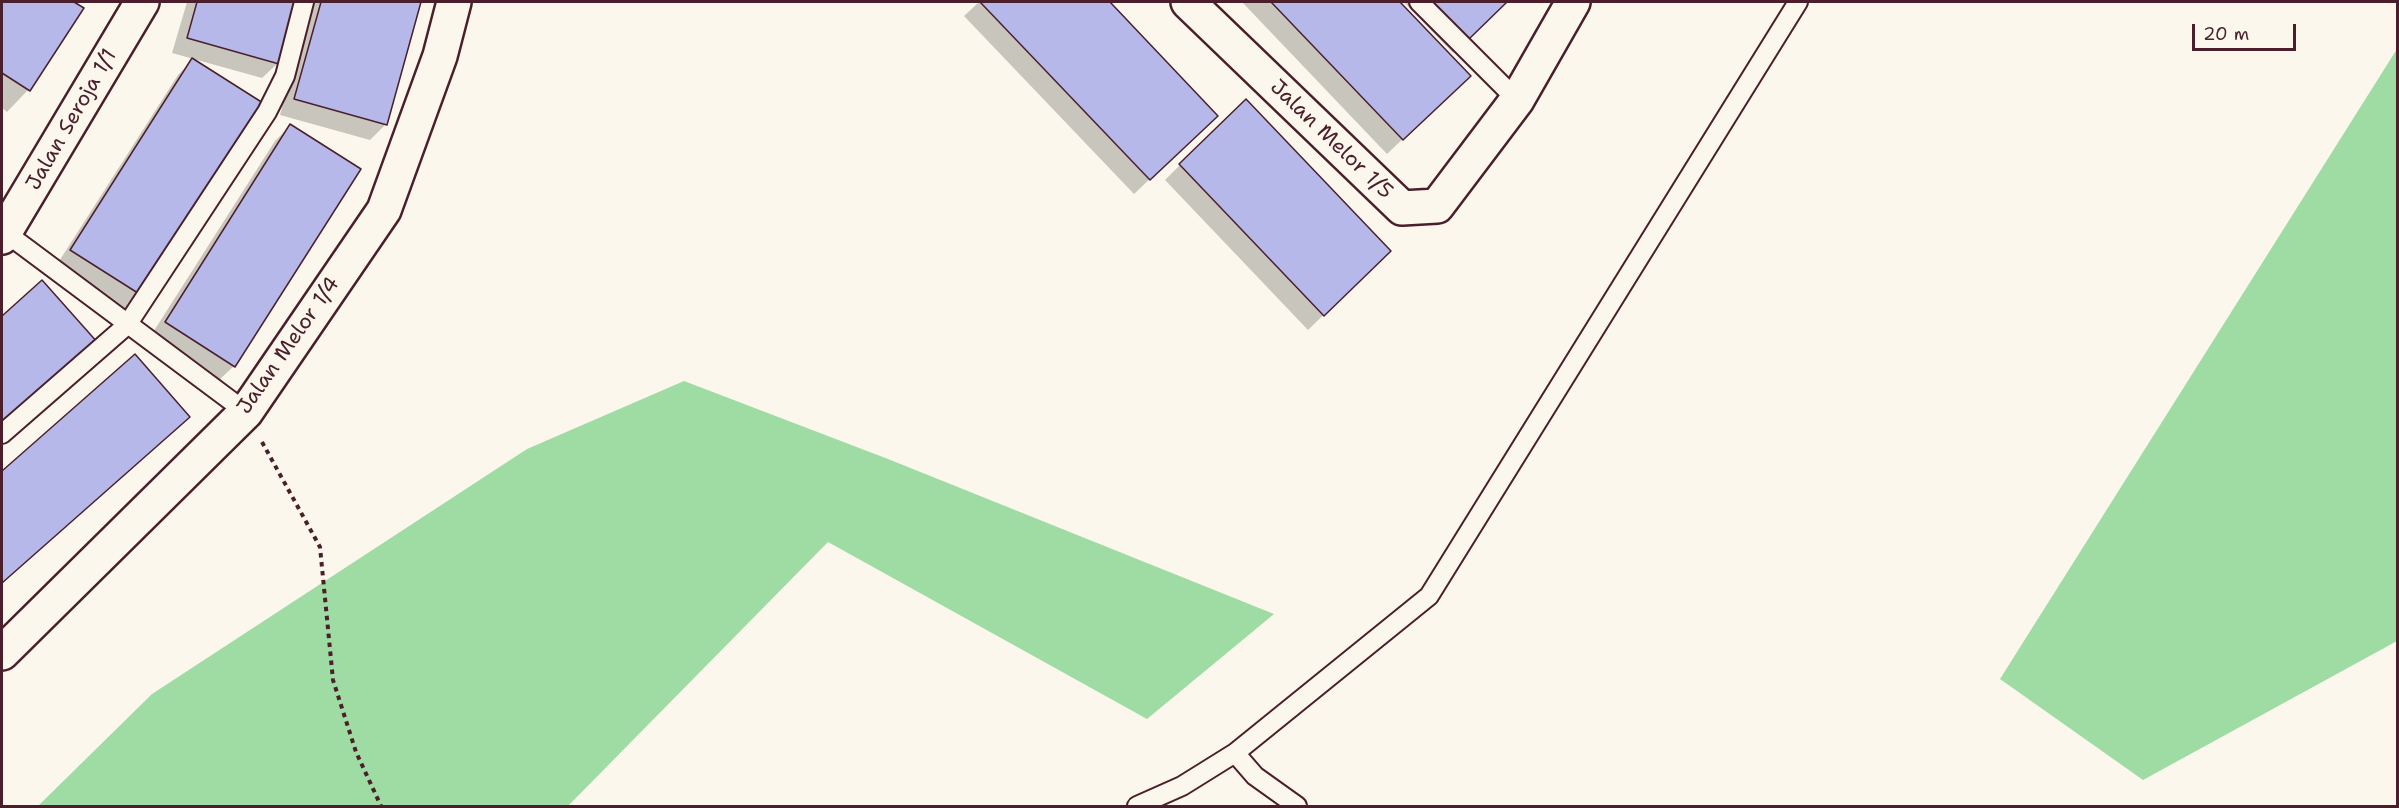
<!DOCTYPE html>
<html>
<head>
<meta charset="utf-8">
<style>
  body { margin:0 }
  #map { position:relative; width:2399px; height:808px; overflow:hidden; background:#fbf7ec; font-family:"Shantell Sans",sans-serif }
  canvas { display:block }
  .frame { position:absolute; inset:0; border:3px solid #4a1f2b; pointer-events:none }
  .scale { position:absolute; left:2192px; top:24px; width:104px; height:27px; box-sizing:border-box; border:3px solid #4a1f2b; border-top:0; padding-left:8px; font-size:18px; line-height:21px; white-space:nowrap; color:#4a1f2b; -webkit-text-stroke:4px #fbf7ec; paint-order:stroke }
</style>
</head>
<body>
<div id="map">
<canvas width="2399" height="808"></canvas>
<div class="frame"></div>
<div class="scale">20 m</div>
</div>
<script>
const ctx = document.querySelector('canvas').getContext('2d');
ctx.lineJoin = 'round';
function paint(path, color) {
  ctx.fillStyle = color;
  ctx.fill(path, 'evenodd');
}
function toPath(rows) {
  const path = new Path2D();
  for (const r of rows) {
    path.moveTo(r[0], r[1]);
    for (let i = 2; i < r.length; i += 2) path.lineTo(r[i], r[i + 1]);
  }
  return path;
}
function trace(path, color, width, dash) {
  ctx.strokeStyle = color;
  ctx.lineWidth = width;
  ctx.lineCap = dash ? 'butt' : 'round';
  ctx.setLineDash(dash || []);
  ctx.stroke(path);
}
function drawText(font, color, halo, rows, align = 'center') {
  ctx.font = font + ' "Shantell Sans",sans-serif';
  ctx.lineWidth = 5;
  ctx.setLineDash([]);
  ctx.textBaseline = 'middle';
  ctx.strokeStyle = halo;
  ctx.fillStyle = color;
  for (const [text, x, y, turn = 0] of rows) {
    ctx.save();
    ctx.translate(x, y);
    ctx.rotate((+turn || 0) * Math.PI / 180);
    ctx.textAlign = isNaN(turn) ? turn : align;
    if (halo) ctx.strokeText(text, 0, 0);
    ctx.fillText(text, 0, 0);
    ctx.restore();
  }
}
paint(toPath([
  [2397,49,2397,641,2143,780,2000,679],
  [684,381,888,459,1274,614,1147,719,828,542,568,806,38,806,152,694,527,449]
]), '#9edca3');
paint(toPath([
  [2,2,72,2,82,8,28,90,7,112,2,108],
  [187,2,295,2,278,63,262,78,172,53],
  [311,2,420,2,385,125,370,140,280,115],
  [979,2,1107,2,1216,116,1134,194,964,16],
  [1242,2,1398,2,1469,76,1387,154],
  [1404,2,1506,2,1453,53],
  [193,60,140,294,124,309,56,266,178,75],
  [290,126,234,366,218,381,150,337,275,141],
  [1180,165,1374,266,1308,330,1165,180],
  [42,282,2,428,2,318],
  [135,356,188,417,2,583,2,473]
]), '#0003');
const building = toPath([
  [2,2,74,2,84,8,30,91,2,73,2,2],
  [197,2,296,2,279,64,187,38,197,2],
  [321,2,421,2,387,125,294,99,321,2],
  [980,2,1110,2,1218,116,1150,180,980,2],
  [1271,2,1400,2,1471,76,1403,140,1271,2],
  [1433,2,1507,2,1469,39,1433,2],
  [192,58,263,103,141,295,70,250,192,58],
  [1246,99,1391,251,1324,316,1179,164,1246,99],
  [290,124,361,169,235,367,165,322,290,124],
  [42,280,98,343,2,428,2,316,42,280],
  [135,354,190,417,2,583,2,471,135,354]
]);
paint(building, '#b6b8e9');
trace(building, '#4a1f2b', 1.5);
const lane = toPath([
  [1419,2,1517,100],
  [6,233,246,412],
  [2,434,127,325,267,112,285,76,304,2],
  [1235,753,1255,776,1297,806],
  [1137,806,1182,786,1235,753,1429,596,1798,2]
]);
const street = toPath([
  [1188,2,1402,208,1437,206,1517,100,1573,2],
  [2,237,142,2],
  [2,653,246,412,384,210,440,56,454,2]
]);
trace(lane, '#4a1f2b', 22);
trace(street, '#4a1f2b', 38);
trace(toPath([
  [262,442,320,547,333,680,356,752,381,806]
]), '#4a1f2b', 4, [4.5, 4.5]);
trace(lane, '#fbf7ec', 18);
trace(street, '#fbf7ec', 33);
drawText('21px', '#4a1f2b', '#fbf7ec', [
  ["Jalan Seroja 1/1",72,120,-60],
  ["Jalan Melor 1/5",1331,140,44],
  ["Jalan Melor 1/4",289,346,-55]
]);
</script>
</body>
</html>
